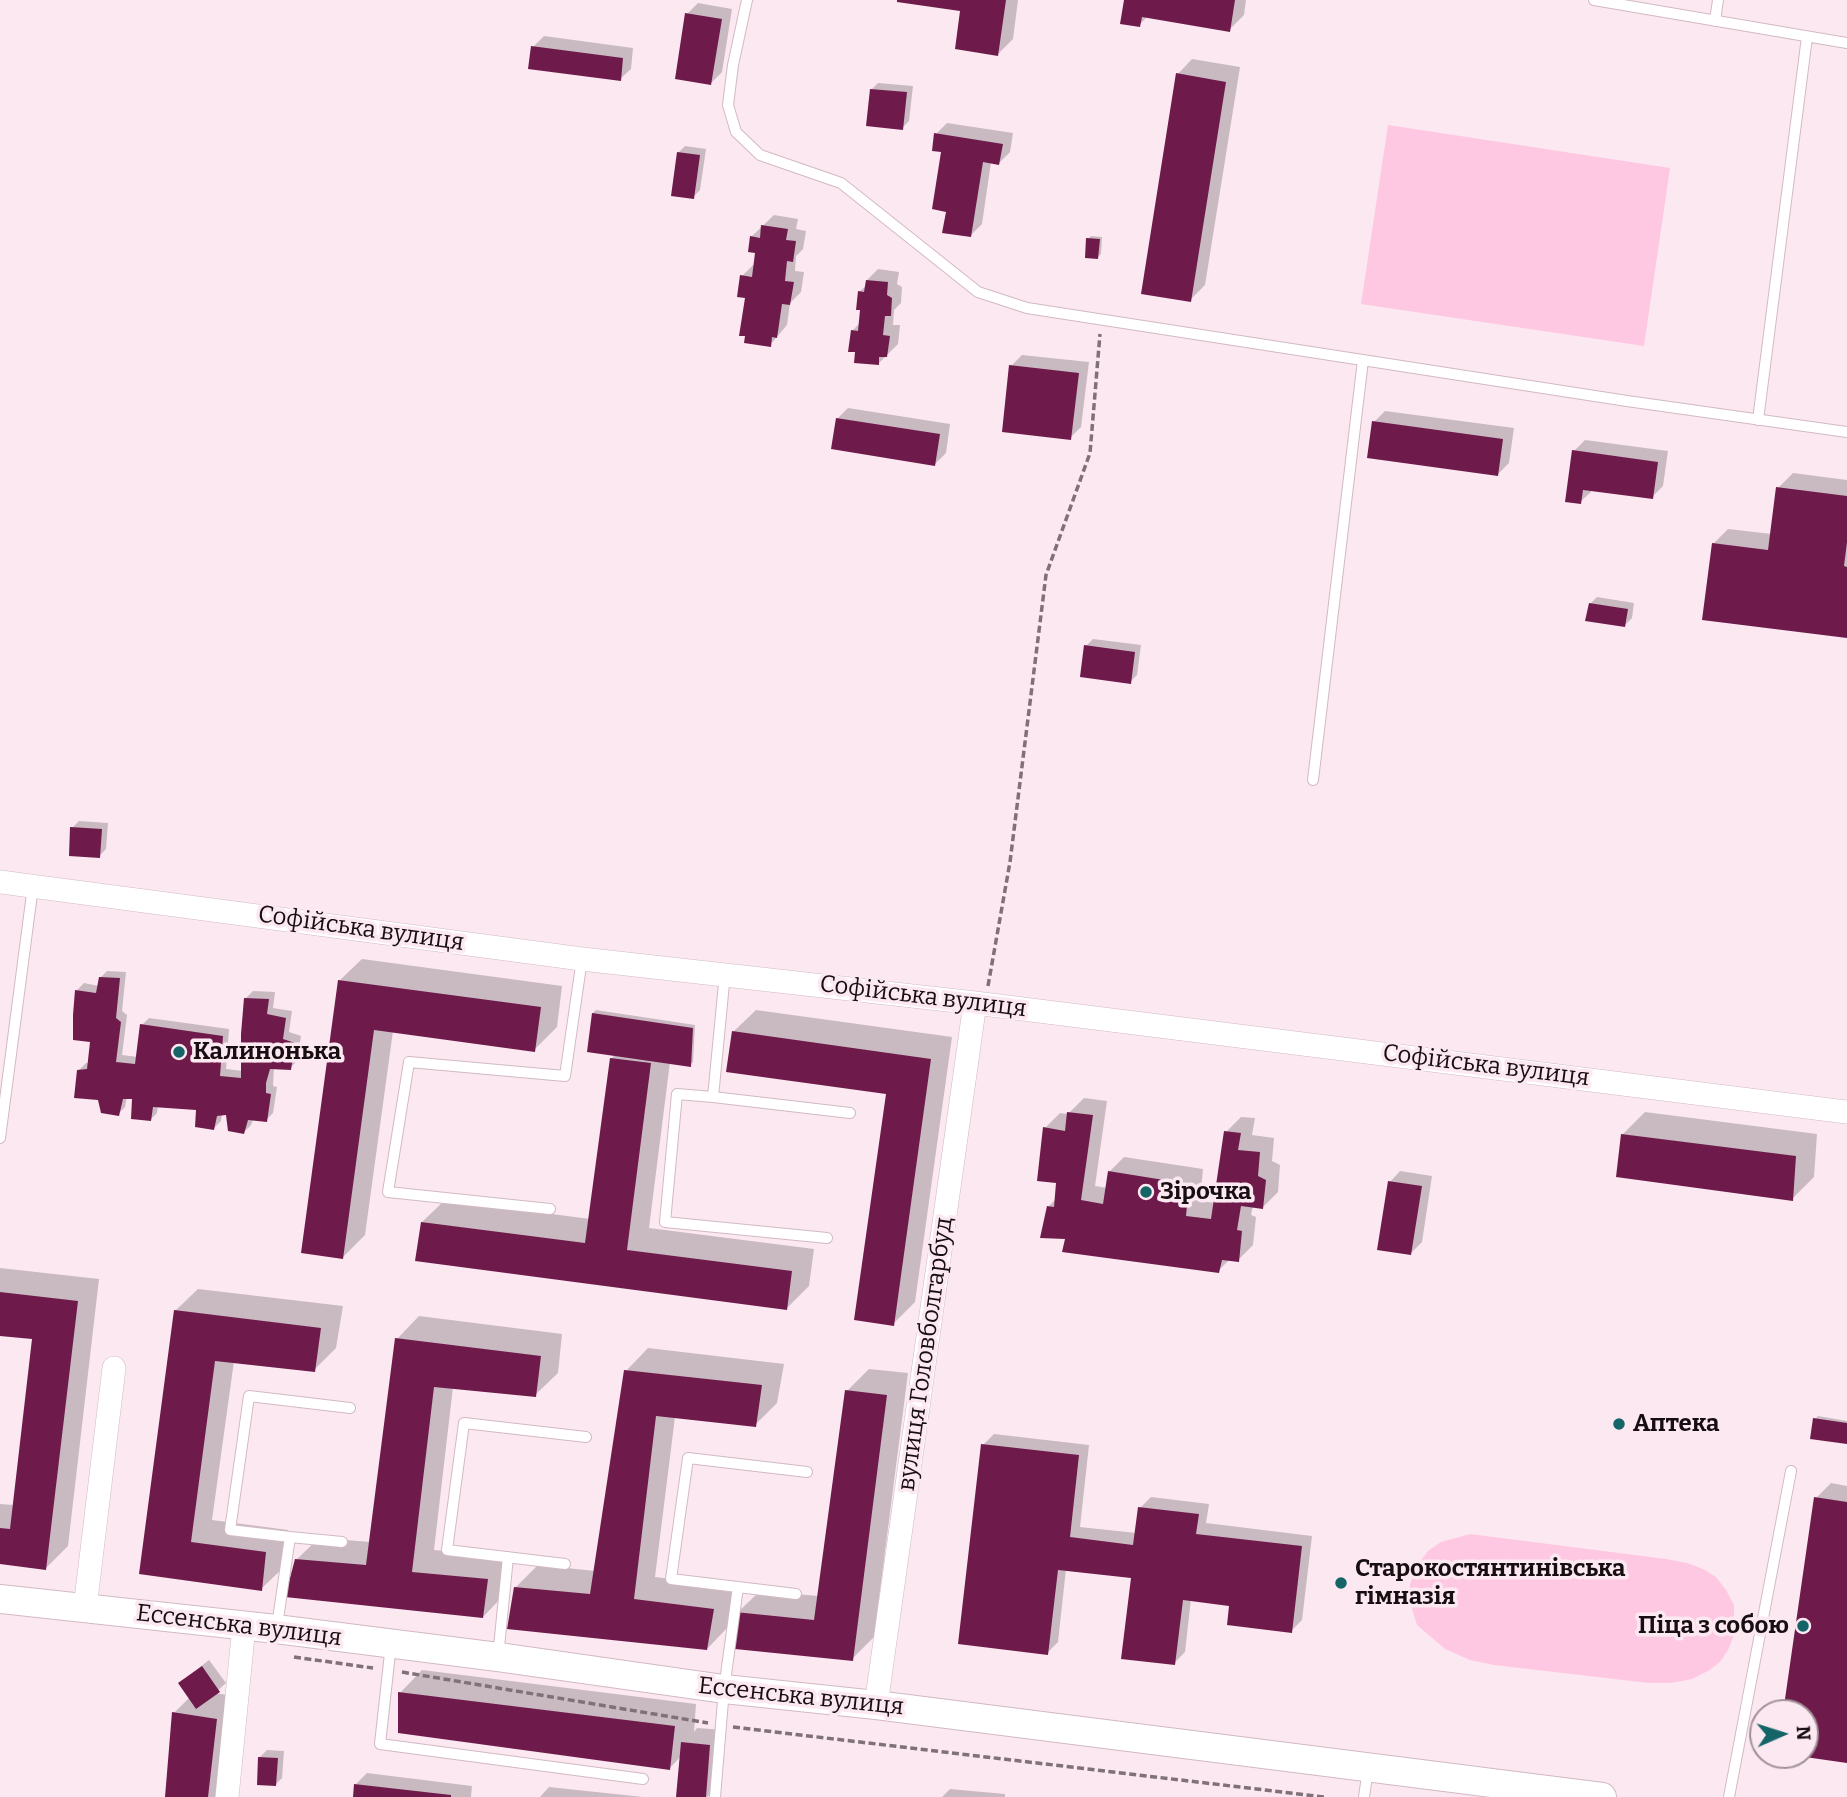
<!DOCTYPE html>
<html>
<head>
<meta charset="utf-8">
<style>
  body { margin:0 }
  #map { position:relative; width:1847px; height:1797px; overflow:hidden; background:#fce8f1; font-family:Bitter,serif }
  canvas { display:block }
  .north { position:absolute; left:1749px; top:1699px; width:70px; height:70px; box-sizing:border-box; background:#fce8f1; border:2px solid #a09198; border-radius:50%; rotate:87deg; font-size:19px; font-weight:700; line-height:28px; text-align:center; color:#170e12 }
  .north::after { content:''; display:block; margin:auto; width:24px; height:32px; background:#146468; clip-path:polygon(50% 0,100% 100%,50% 72%,0 100%) }
</style>
</head>
<body>
<div id="map">
<canvas width="1847" height="1797"></canvas>
<div class="north">N</div>
</div>
<script>
const ctx = document.querySelector('canvas').getContext('2d');
ctx.lineJoin = 'round';
function paint(path, color) {
  ctx.fillStyle = color;
  ctx.fill(path, 'evenodd');
}
function toPath(rows) {
  const path = new Path2D();
  for (const r of rows) {
    path.moveTo(r[0], r[1]);
    for (let i = 2; i < r.length; i += 2) path.lineTo(r[i], r[i + 1]);
  }
  return path;
}
function trace(path, color, width, dash) {
  ctx.strokeStyle = color;
  ctx.lineWidth = width;
  ctx.lineCap = dash ? 'butt' : 'round';
  ctx.setLineDash(dash || []);
  ctx.stroke(path);
}
function drawText(font, color, halo, rows, align = 'center') {
  ctx.font = font + ' Bitter,serif';
  ctx.lineWidth = 7;
  ctx.setLineDash([]);
  ctx.textBaseline = 'middle';
  ctx.strokeStyle = halo;
  ctx.fillStyle = color;
  for (const [text, x, y, turn = 0] of rows) {
    ctx.save();
    ctx.translate(x, y);
    ctx.rotate((+turn || 0) * Math.PI / 180);
    ctx.textAlign = isNaN(turn) ? turn : align;
    if (halo) ctx.strokeText(text, 0, 0);
    ctx.fillText(text, 0, 0);
    ctx.restore();
  }
}
paint(toPath([
  [1388,125,1670,168,1644,346,1361,304],
  [1470,1534,1666,1559,1687,1563,1703,1569,1716,1577,1726,1590,1734,1605,1734,1635,1728,1650,1720,1662,1708,1671,1692,1679,1671,1683,1649,1683,1494,1665,1470,1660,1445,1649,1417,1625,1409,1599,1410,1585,1415,1568,1428,1551,1441,1542]
]), '#fec8e2');
paint(toPath([
  [899,0,1018,0,1013,39,998,54,962,10],
  [1126,0,1246,0,1244,15,1229,30,1148,16,1139,25],
  [698,3,732,9,722,72,711,83,687,14],
  [544,36,633,48,631,69,620,79,533,47],
  [1192,59,1240,67,1205,285,1190,300,1178,74],
  [878,83,913,86,909,121,902,128,871,90],
  [947,123,1013,133,1010,152,999,163,991,162,982,224,971,235,943,151,936,134],
  [685,146,706,149,700,190,693,197,678,153],
  [774,215,798,219,796,229,806,231,803,249,796,256,795,271,804,272,801,292,790,303,787,325,770,345,747,297,742,276,753,265,755,266,757,252,751,237],
  [1091,236,1102,237,1101,254,1098,257,1088,239],
  [878,269,899,272,897,284,902,287,901,303,894,310,893,325,900,325,898,344,878,364,857,351,852,331,860,323,862,308,859,292,867,285,867,280],
  [1022,355,1089,362,1081,427,1070,438,1011,366],
  [848,408,950,424,946,453,935,464,837,419],
  [1385,411,1514,428,1509,463,1498,474,1374,422],
  [1585,440,1668,451,1663,486,1652,497,1591,489,1591,492,1580,502,1574,451],
  [1793,473,1847,480,1847,636,1713,544,1728,529,1772,534,1778,488],
  [1597,597,1634,603,1632,618,1625,625,1590,604],
  [1093,639,1141,645,1137,675,1130,682,1086,646],
  [79,821,108,823,106,849,99,856,72,828],
  [362,959,562,986,557,1027,534,1050,393,1031,365,1235,343,1257,339,981],
  [107,971,126,972,122,1011,127,1015,122,1055,138,1057,142,1025,149,1018,229,1029,226,1069,243,1071,246,998,253,991,275,992,273,1008,292,1011,289,1032,301,1036,297,1061,290,1068,274,1067,273,1086,277,1087,273,1113,266,1120,253,1119,251,1125,244,1132,228,1113,222,1114,221,1121,214,1128,198,1109,158,1106,157,1113,150,1120,134,1097,127,1097,125,1107,118,1114,100,1098,79,1070,86,1063,90,1063,92,1041,77,990,84,983,99,986,100,978],
  [596,1010,695,1025,693,1062,690,1065,670,1062,649,1228,814,1249,809,1286,787,1308,422,1222,445,1200,590,1219,611,1059,616,1054,593,1013],
  [756,1010,952,1037,915,1302,893,1324,888,1092,733,1032],
  [1084,1098,1107,1101,1095,1186,1107,1188,1109,1172,1124,1157,1203,1169,1200,1201,1215,1203,1226,1132,1241,1117,1255,1118,1252,1135,1274,1138,1272,1161,1280,1165,1278,1192,1263,1207,1253,1206,1251,1215,1256,1217,1253,1245,1238,1260,1230,1259,1218,1271,1068,1237,1049,1206,1057,1198,1058,1182,1045,1128,1060,1113,1068,1114],
  [1645,1112,1817,1134,1814,1177,1792,1199,1622,1135],
  [1400,1171,1432,1176,1422,1242,1411,1253,1390,1182],
  [0,1268,99,1279,68,1546,46,1568,0,1563,0,1504,14,1505,34,1338,0,1334],
  [198,1289,343,1306,336,1348,314,1370,234,1361,212,1520,288,1530,284,1567,261,1589,141,1573,175,1311],
  [419,1316,562,1334,558,1373,535,1395,453,1387,434,1550,510,1557,505,1594,483,1617,296,1560,319,1538,371,1542,397,1339],
  [648,1348,784,1364,777,1403,755,1425,675,1417,655,1577,736,1587,729,1626,707,1649,515,1588,538,1565,595,1571,626,1371],
  [869,1369,908,1373,874,1637,852,1659,737,1613,760,1591,819,1596,847,1391],
  [1818,1416,1847,1421,1847,1443,1815,1419],
  [994,1434,1089,1445,1080,1527,1136,1533,1140,1508,1151,1497,1209,1504,1206,1523,1312,1536,1302,1620,1291,1631,1231,1604,1191,1599,1185,1652,1174,1663,1133,1577,1066,1569,1058,1642,1047,1653,983,1445],
  [1831,1483,1847,1486,1847,1762,1803,1755,1805,1755,1805,1713,1785,1713,1816,1498],
  [209,1660,226,1683,215,1693,239,1697,227,1797,166,1797,174,1713,190,1697,180,1683],
  [422,1670,696,1704,694,1732,697,1728,724,1730,720,1785,707,1797,678,1797,681,1756,670,1768,400,1693],
  [267,1750,284,1751,282,1778,275,1785,260,1757],
  [367,1773,472,1786,471,1797,355,1797,356,1784],
  [549,1787,643,1797,540,1797],
  [950,1789,1005,1794,1005,1797,942,1797]
]), '#0003');
paint(toPath([
  [897,0,1006,0,998,56,955,49,960,11,897,2],
  [1124,0,1235,0,1230,32,1142,17,1140,27,1120,24],
  [685,13,722,19,711,85,675,79],
  [531,46,623,58,621,81,528,69],
  [1176,73,1226,82,1191,302,1141,294],
  [870,89,907,92,903,130,866,126],
  [934,133,1003,144,999,165,983,162,971,237,942,233,946,212,932,209,941,152,932,151],
  [677,152,700,155,694,199,671,196],
  [761,225,788,229,786,240,796,241,793,262,787,261,785,281,794,282,790,305,782,304,777,338,772,337,771,347,744,343,745,336,739,336,745,298,737,297,740,275,752,277,755,253,748,252,750,236,760,238],
  [1086,238,1100,239,1098,259,1085,258],
  [866,280,888,282,887,295,892,298,891,316,885,316,883,335,890,336,887,357,879,357,879,365,854,363,855,352,848,352,851,330,858,331,860,310,856,310,858,291,864,292],
  [1009,365,1079,373,1071,440,1002,432],
  [836,418,940,434,935,466,831,449],
  [1372,421,1503,439,1498,476,1367,458],
  [1572,450,1658,462,1653,499,1583,490,1581,504,1565,502],
  [1776,487,1847,496,1847,542,1844,566,1847,567,1847,638,1702,620,1712,543,1768,550],
  [1589,603,1628,609,1625,627,1585,621],
  [1084,645,1135,652,1131,684,1080,677],
  [70,827,102,829,100,858,69,856],
  [99,977,120,978,116,1018,121,1022,116,1062,135,1064,140,1024,223,1036,220,1076,241,1078,241,1034,244,998,269,999,267,1014,286,1018,283,1039,295,1043,291,1070,270,1069,266,1083,266,1093,271,1094,267,1122,248,1120,244,1134,228,1131,226,1115,217,1116,214,1130,195,1127,196,1110,153,1107,151,1121,131,1119,132,1099,123,1099,119,1116,101,1113,98,1100,74,1098,77,1070,87,1069,90,1042,73,1040,73,1015,75,990,96,993],
  [338,980,541,1007,535,1052,374,1030,343,1259,301,1253],
  [592,1013,693,1028,691,1067,587,1052],
  [732,1031,931,1059,894,1326,854,1320,886,1094,726,1072],
  [610,1058,651,1063,627,1250,792,1271,787,1310,415,1261,421,1222,585,1243],
  [1067,1112,1093,1115,1081,1200,1103,1204,1108,1171,1189,1184,1186,1216,1211,1219,1224,1131,1241,1133,1238,1150,1260,1152,1258,1176,1266,1180,1263,1209,1241,1206,1237,1230,1242,1231,1239,1262,1222,1260,1219,1273,1062,1252,1065,1239,1040,1238,1047,1206,1054,1207,1056,1183,1037,1181,1043,1127,1065,1131],
  [1621,1134,1796,1156,1793,1201,1616,1177],
  [1388,1181,1422,1186,1411,1255,1377,1250],
  [0,1292,78,1301,46,1570,0,1564,0,1528,10,1529,32,1339,0,1336],
  [174,1310,321,1328,315,1372,215,1361,191,1542,266,1552,262,1591,139,1574],
  [395,1338,541,1356,536,1397,434,1387,412,1572,488,1579,483,1618,285,1597,295,1559,366,1565],
  [624,1370,762,1385,756,1427,656,1416,634,1599,714,1609,707,1650,507,1629,514,1587,590,1594],
  [845,1390,887,1395,853,1661,735,1649,735,1612,814,1620],
  [1813,1418,1847,1423,1847,1444,1810,1439],
  [981,1444,1079,1455,1070,1537,1133,1545,1138,1507,1199,1514,1196,1534,1302,1546,1292,1633,1227,1625,1229,1606,1183,1600,1175,1665,1121,1659,1131,1578,1058,1570,1048,1655,958,1644],
  [1814,1497,1847,1502,1847,1763,1805,1757,1805,1713,1783,1713],
  [202,1666,220,1692,196,1709,178,1683],
  [398,1692,675,1726,670,1770,398,1733],
  [172,1712,217,1719,208,1797,165,1797],
  [681,1742,710,1745,706,1797,676,1797],
  [258,1757,278,1758,276,1786,257,1785],
  [354,1784,451,1795,451,1797,353,1797]
]), '#6e1b4c');
const service = toPath([
  [747,0,733,65,728,105,736,132,760,155,841,183,978,292,1027,308,1627,401,1847,432],
  [1594,0,1847,43],
  [1715,21,1718,0],
  [1758,420,1807,37],
  [1313,780,1363,360],
  [725,973,713,1097,677,1094,665,1222,827,1238],
  [713,1097,850,1113],
  [0,1138,33,886],
  [550,1209,388,1192,409,1062,565,1076,582,959],
  [290,1537,342,1542],
  [565,1564,447,1550,464,1423,586,1437],
  [796,1594,671,1579,688,1458,807,1472],
  [277,1626,290,1537,230,1530,249,1396,350,1408],
  [391,1644,380,1744,643,1779],
  [498,1657,508,1557],
  [715,1797,724,1689,738,1587],
  [1364,1797,1368,1769],
  [1729,1797,1791,1471]
]);
const minor = toPath([
  [0,882,582,959,975,1003,1847,1112],
  [85,1608,114,1368],
  [876,1705,975,1003],
  [227,1797,244,1626]
]);
const tertiary = toPath([
  [0,1599,276,1629,498,1657,724,1689,876,1705,1602,1797]
]);
trace(service, '#d2b9c4', 12);
trace(minor, '#d2b9c4', 24);
trace(tertiary, '#d2b9c4', 30);
trace(toPath([
  [988,986,1010,862,1046,575,1090,453,1100,334],
  [294,1657,373,1668],
  [402,1672,708,1723],
  [733,1727,1324,1797]
]), '#7f7177', 3.5, [7, 3.5]);
trace(service, '#fff', 10);
trace(minor, '#fff', 23);
trace(tertiary, '#fff', 28);
for (const [x, y, r, color] of [
  [179,1052,7,"#146468"],
  [1146,1192,7,"#146468"],
  [1619,1424,7,"#146468"],
  [1341,1583,7,"#146468"],
  [1803,1626,7,"#146468"]
]) {
  const dot = new Path2D();
  dot.arc(x, y, r, 0, 2 * Math.PI);
  ctx.fillStyle = color;
  ctx.fill(dot);
  trace(dot, '#fce8f1', 2.5);
}
drawText('24px', '#170e12', '#fce8f1', [
  ["Софійська вулиця",361,929,8],
  ["Софійська вулиця",923,997,7],
  ["Софійська вулиця",1486,1066,7],
  ["вулиця Головболгарбуд",926,1354,-82],
  ["Ессенська вулиця",239,1626,7],
  ["Ессенська вулиця",801,1697,6]
]);
drawText('bold 24px', '#170e12', '#fce8f1', [
  ["Калинонька",193,1052],
  ["Зірочка",1160,1192],
  ["Аптека",1633,1424],
  ["Старокостянтинівська",1355,1569],
  ["гімназія",1355,1597],
  ["Піца з собою",1789,1626,"right"]
], 'left');
</script>
</body>
</html>
